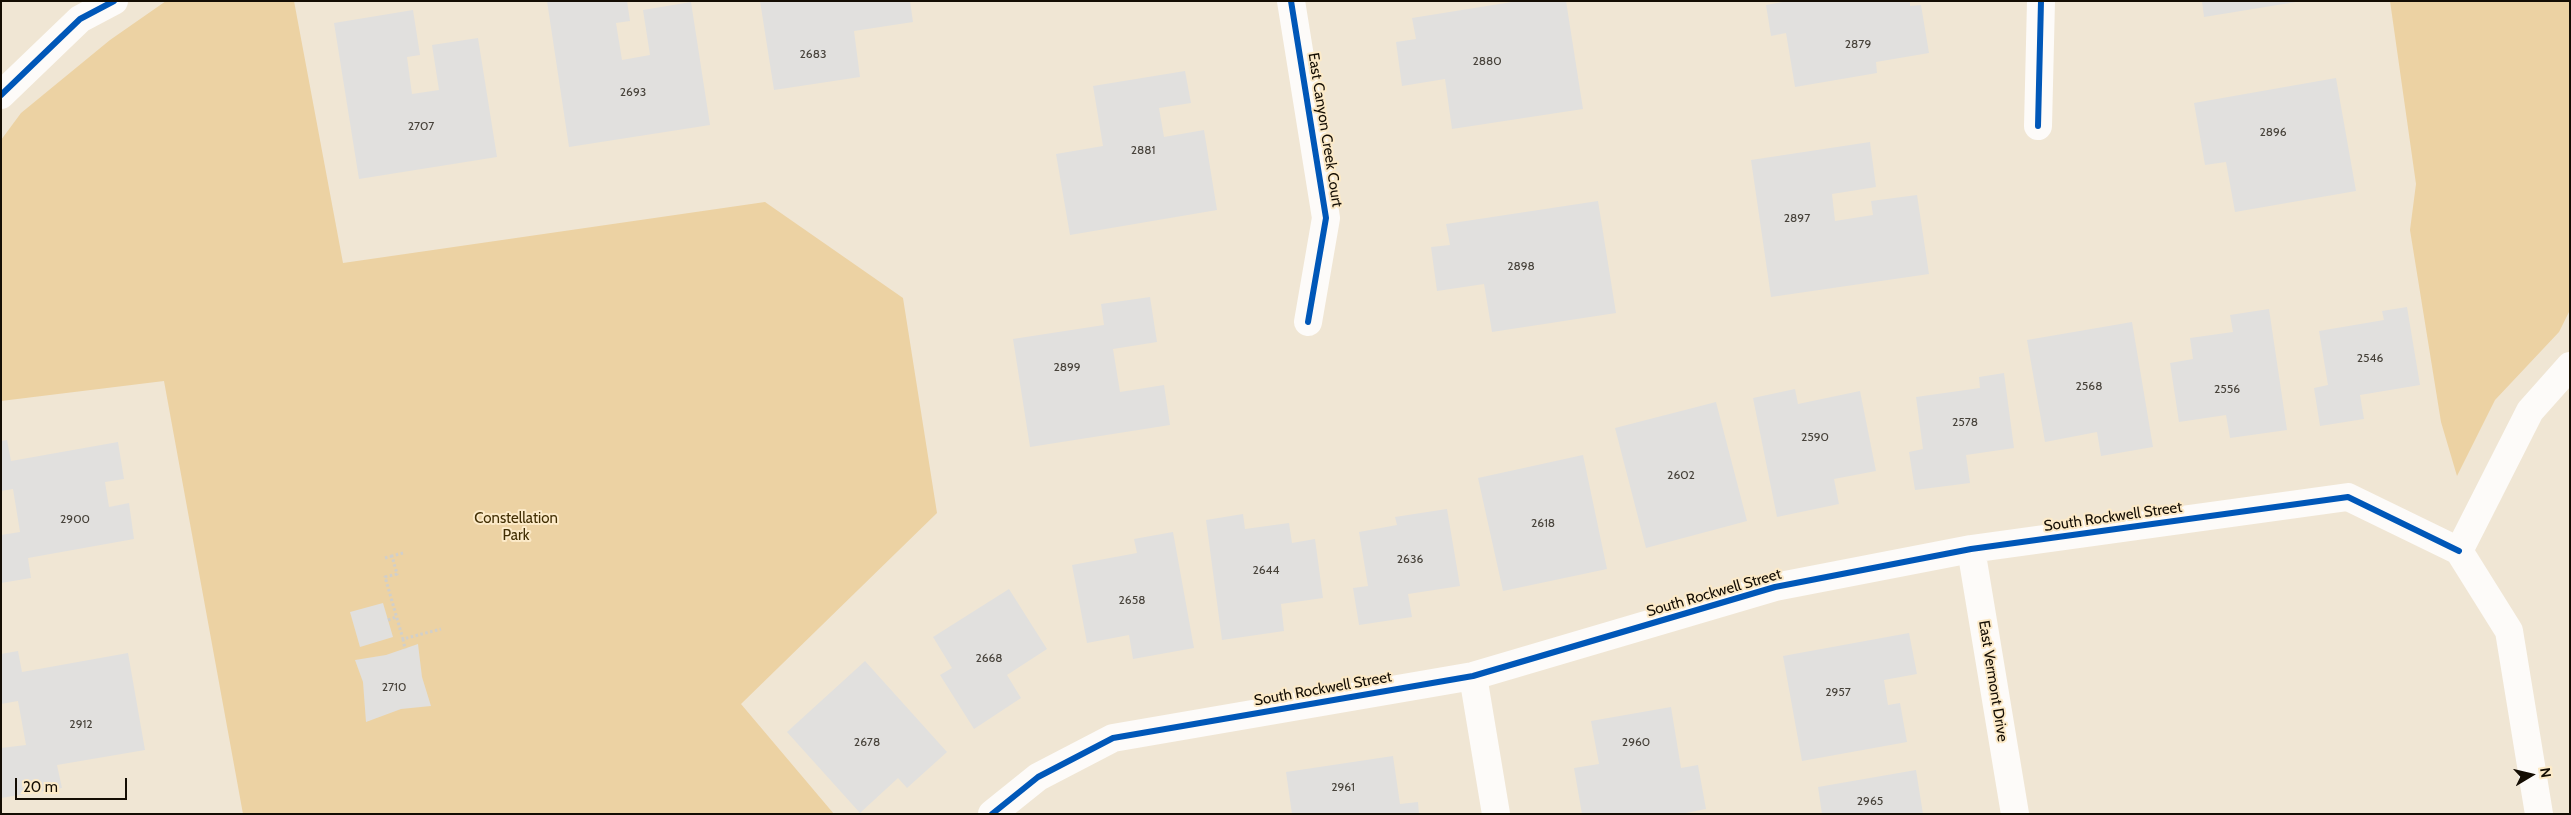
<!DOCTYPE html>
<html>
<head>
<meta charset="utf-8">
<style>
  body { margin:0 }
  #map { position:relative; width:2571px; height:815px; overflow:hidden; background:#f0e6d4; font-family:Cabin,sans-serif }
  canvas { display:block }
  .frame { position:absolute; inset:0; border:2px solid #140d03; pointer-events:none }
  .north { position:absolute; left:2506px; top:750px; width:50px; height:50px; -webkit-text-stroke:4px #fceac8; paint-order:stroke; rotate:81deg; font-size:14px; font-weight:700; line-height:20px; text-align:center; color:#140d03 }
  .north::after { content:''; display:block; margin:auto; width:18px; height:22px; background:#140d03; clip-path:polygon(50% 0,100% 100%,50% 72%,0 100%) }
  .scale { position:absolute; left:15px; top:778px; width:112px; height:22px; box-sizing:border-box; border:2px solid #140d03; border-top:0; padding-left:6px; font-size:15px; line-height:18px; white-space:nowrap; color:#140d03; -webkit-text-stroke:4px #fceac8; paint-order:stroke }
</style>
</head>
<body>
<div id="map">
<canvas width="2571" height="815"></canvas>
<div class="frame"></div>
<div class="north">N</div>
<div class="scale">20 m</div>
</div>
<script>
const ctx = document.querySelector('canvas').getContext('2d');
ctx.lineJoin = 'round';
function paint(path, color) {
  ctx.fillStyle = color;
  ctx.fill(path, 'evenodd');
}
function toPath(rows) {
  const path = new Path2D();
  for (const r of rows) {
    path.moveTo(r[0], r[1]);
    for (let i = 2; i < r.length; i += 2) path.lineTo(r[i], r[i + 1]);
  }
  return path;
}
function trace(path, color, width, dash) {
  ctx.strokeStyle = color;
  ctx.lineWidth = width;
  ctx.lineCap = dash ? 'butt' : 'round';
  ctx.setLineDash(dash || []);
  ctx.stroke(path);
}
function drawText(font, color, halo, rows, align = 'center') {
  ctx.font = font + ' Cabin,sans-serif';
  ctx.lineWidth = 4;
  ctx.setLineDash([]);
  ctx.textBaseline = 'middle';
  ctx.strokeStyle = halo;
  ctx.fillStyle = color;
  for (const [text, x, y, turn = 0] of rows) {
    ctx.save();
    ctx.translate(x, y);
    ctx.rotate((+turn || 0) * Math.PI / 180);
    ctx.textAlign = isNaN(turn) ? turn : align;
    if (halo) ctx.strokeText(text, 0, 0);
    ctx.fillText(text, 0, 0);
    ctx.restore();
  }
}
paint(toPath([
  [166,1,294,1,343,263,765,202,903,298,937,513,741,704,834,814,243,814,164,381,1,401,1,140,21,113,110,40],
  [2390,1,2570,1,2570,310,2559,332,2495,400,2457,476,2441,422,2410,230,2416,184]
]), '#ecd2a3');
paint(toPath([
  [547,1,627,1,630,21,616,23,622,60,650,55,643,10,691,2,710,125,569,147],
  [760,1,910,1,913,22,854,31,860,77,774,90],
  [1518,1,1566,1,1583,109,1452,129,1445,79,1402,86,1396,42,1416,39,1412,18],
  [1788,1,1910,1,1910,6,1921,5,1929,53,1876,62,1877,73,1795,87,1786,33,1771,36,1766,5],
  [2202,1,2296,1,2296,2,2204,17],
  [413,10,420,55,407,57,412,94,439,90,432,45,478,38,497,157,359,179,334,23],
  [1185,71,1191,103,1159,108,1164,137,1204,130,1217,210,1070,235,1056,154,1103,146,1093,86],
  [2336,78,2356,191,2235,212,2226,162,2205,165,2194,103],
  [1870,142,1876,187,1832,194,1835,221,1873,215,1871,201,1917,195,1929,274,1771,297,1751,160],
  [1598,201,1616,313,1492,332,1484,284,1437,291,1431,247,1450,245,1446,224],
  [1150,297,1157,342,1113,349,1120,392,1164,385,1170,425,1030,447,1013,339,1104,325,1101,304],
  [2407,307,2420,385,2360,395,2364,419,2320,426,2314,388,2328,385,2319,331,2384,320,2382,311],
  [2269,309,2287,430,2230,438,2226,415,2179,422,2170,363,2193,359,2190,338,2233,332,2230,315],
  [2132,322,2153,447,2101,456,2097,432,2045,442,2027,340],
  [2004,373,2014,448,1966,455,1970,483,1915,490,1909,452,1923,449,1916,397,1980,388,1979,377],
  [1795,389,1798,404,1860,391,1876,471,1834,479,1839,504,1777,517,1753,398],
  [1716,402,1747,521,1646,548,1615,428],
  [7,440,11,461,118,442,124,479,105,482,109,507,129,503,134,539,28,558,31,578,1,583,1,535,20,532,13,489,1,491,1,441],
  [1583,455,1607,569,1503,591,1478,478],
  [1447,509,1460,586,1408,594,1412,617,1359,625,1353,588,1368,586,1359,532,1397,525,1395,517],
  [1243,514,1245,529,1289,523,1292,543,1315,539,1323,598,1281,604,1284,631,1222,640,1206,520],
  [1173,532,1194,648,1133,659,1129,635,1087,643,1072,565,1137,553,1134,539],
  [1009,589,1047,649,1007,675,1021,698,974,729,940,675,952,668,933,637],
  [383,603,393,637,360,647,350,612],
  [1909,633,1917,674,1884,680,1888,705,1900,703,1907,742,1802,761,1783,656],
  [418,644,422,677,431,706,401,709,366,722,363,682,355,660,386,655],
  [18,651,22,672,128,653,145,750,57,765,62,788,1,798,1,748,26,745,18,701,1,704,1,654],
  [865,661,947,752,907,788,898,778,860,813,787,732],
  [1671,707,1681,768,1698,765,1706,809,1681,814,1582,814,1574,768,1599,764,1591,721],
  [1393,756,1400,804,1418,802,1419,814,1292,814,1286,772],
  [1916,770,1923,814,1822,814,1818,787]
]), '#e1e0de');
trace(toPath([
  [403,553,392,556,397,574,385,577,403,639,441,629],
  [385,558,392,556],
  [388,620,396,617],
  [403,639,405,649]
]), '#d1cfca', 3, [2.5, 2.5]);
trace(toPath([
  [1291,1,1326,218,1308,322],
  [1,95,80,19,114,1],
  [2038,126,2041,1],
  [1971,549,2015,814],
  [2459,551,2509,631,2539,814],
  [2459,551,2530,411,2570,366],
  [1473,676,1496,814],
  [992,814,1038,777,1113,738,1473,676,1775,587,1971,549,2348,497,2459,551]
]), '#fdfbf9', 28);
trace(toPath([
  [1291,1,1326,218,1308,322],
  [1,95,80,19,114,1],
  [2038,126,2041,1],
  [992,814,1038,777,1113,738,1473,676,1775,587,1971,549,2348,497,2459,551]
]), '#0057b8', 6);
drawText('12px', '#47423a', null, [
  ["2879",1858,44],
  ["2683",813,54],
  ["2880",1487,61],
  ["2693",633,92],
  ["2707",421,126],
  ["2896",2273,132],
  ["2881",1143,150],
  ["2897",1797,218],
  ["2898",1521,266],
  ["2546",2370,358],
  ["2899",1067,367],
  ["2568",2089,386],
  ["2556",2227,389],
  ["2578",1965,422],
  ["2590",1815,437],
  ["2602",1681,475],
  ["2900",75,519],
  ["2618",1543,523],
  ["2636",1410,559],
  ["2644",1266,570],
  ["2658",1132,600],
  ["2668",989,658],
  ["2710",394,687],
  ["2957",1838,692],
  ["2912",81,724],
  ["2678",867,742],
  ["2960",1636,742],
  ["2961",1343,787],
  ["2965",1870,801]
]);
drawText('15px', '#140d03', '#fceac8', [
  ["East Canyon Creek Court",1325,130,81],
  ["South Rockwell Street",2113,517,-8],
  ["South Rockwell Street",1714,593,-16],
  ["East Vermont Drive",1993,681,81],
  ["South Rockwell Street",1323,689,-10]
]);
drawText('15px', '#412e03', '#fceac8', [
  ["Constellation",516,519],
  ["Park",516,536]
]);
</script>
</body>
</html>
